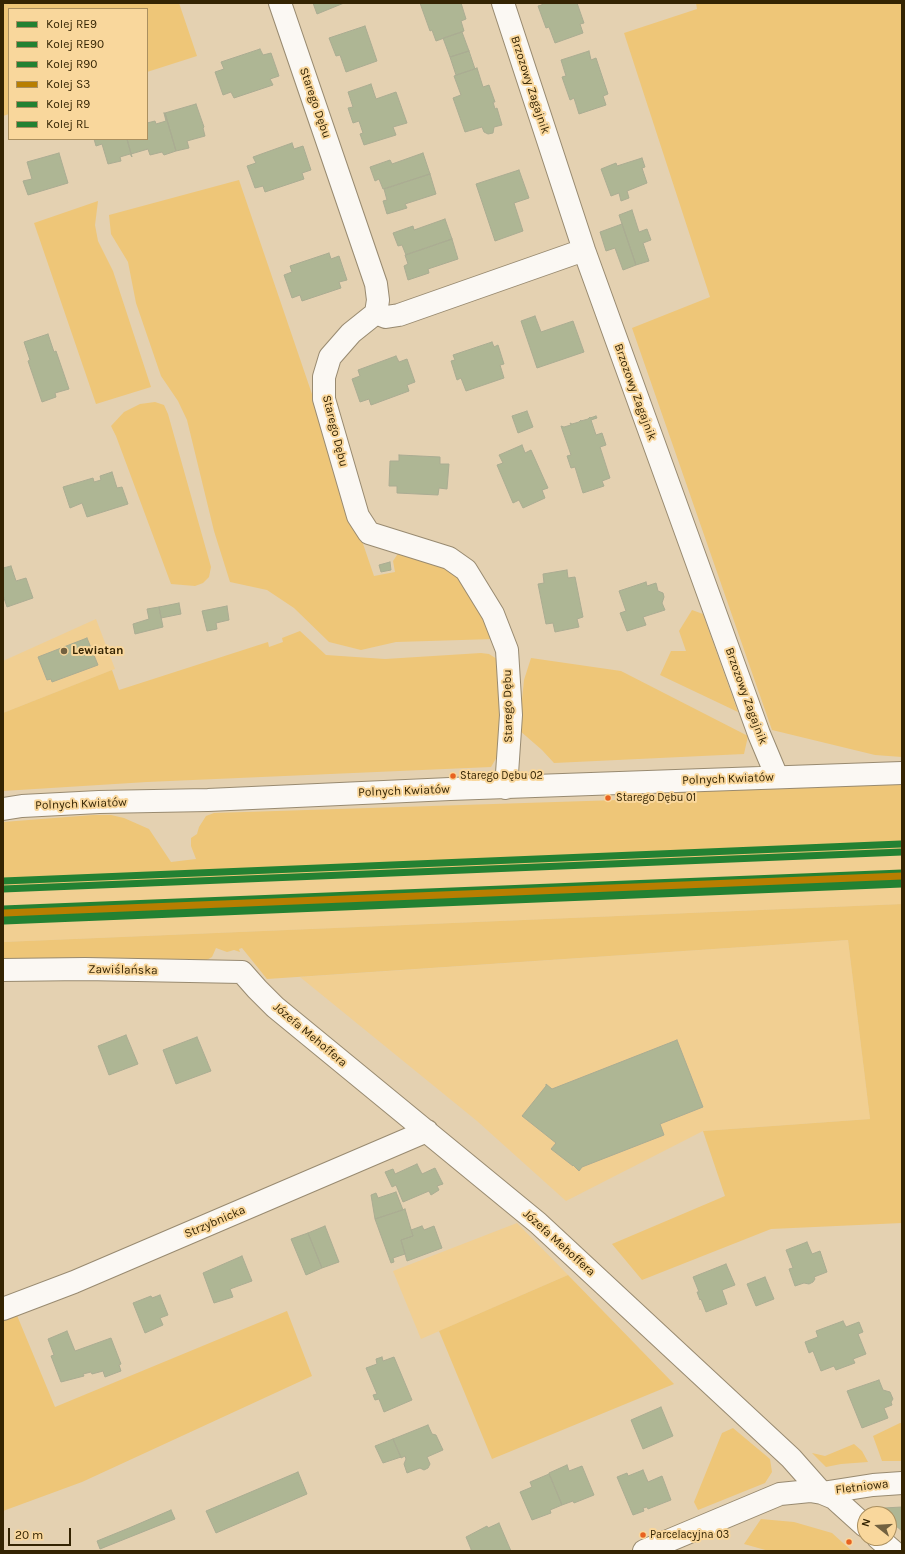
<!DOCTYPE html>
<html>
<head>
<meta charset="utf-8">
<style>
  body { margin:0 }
  #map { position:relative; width:905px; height:1554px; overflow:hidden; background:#e4d1b1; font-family:Karla,sans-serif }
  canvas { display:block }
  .frame { position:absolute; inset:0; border:4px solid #342403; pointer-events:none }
  .legend { position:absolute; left:8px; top:8px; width:140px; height:132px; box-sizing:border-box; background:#f9d79c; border:1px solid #aa8f5f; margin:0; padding:5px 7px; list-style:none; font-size:12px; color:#342403 }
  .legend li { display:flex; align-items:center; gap:8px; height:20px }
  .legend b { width:20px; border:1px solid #aa8f5f }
  .north { position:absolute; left:857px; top:1506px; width:40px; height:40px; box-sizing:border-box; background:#f9d79c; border:1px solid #aa8f5f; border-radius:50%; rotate:287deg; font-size:11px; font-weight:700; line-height:16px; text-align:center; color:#342403 }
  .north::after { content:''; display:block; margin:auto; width:14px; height:18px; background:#726140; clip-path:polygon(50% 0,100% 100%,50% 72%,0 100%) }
  .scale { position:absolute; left:8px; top:1528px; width:63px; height:18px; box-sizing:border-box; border:2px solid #342403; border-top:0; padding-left:5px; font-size:12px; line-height:14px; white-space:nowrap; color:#342403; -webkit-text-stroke:3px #f9d79c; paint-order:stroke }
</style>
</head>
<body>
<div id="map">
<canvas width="905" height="1554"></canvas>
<div class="frame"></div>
<ul class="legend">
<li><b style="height:5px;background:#238132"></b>Kolej RE9</li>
<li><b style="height:5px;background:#238132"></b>Kolej RE90</li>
<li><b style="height:5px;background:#238132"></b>Kolej R90</li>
<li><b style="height:5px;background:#b87e01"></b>Kolej S3</li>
<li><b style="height:5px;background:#238132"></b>Kolej R9</li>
<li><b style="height:5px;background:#238132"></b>Kolej RL</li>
</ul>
<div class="north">N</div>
<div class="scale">20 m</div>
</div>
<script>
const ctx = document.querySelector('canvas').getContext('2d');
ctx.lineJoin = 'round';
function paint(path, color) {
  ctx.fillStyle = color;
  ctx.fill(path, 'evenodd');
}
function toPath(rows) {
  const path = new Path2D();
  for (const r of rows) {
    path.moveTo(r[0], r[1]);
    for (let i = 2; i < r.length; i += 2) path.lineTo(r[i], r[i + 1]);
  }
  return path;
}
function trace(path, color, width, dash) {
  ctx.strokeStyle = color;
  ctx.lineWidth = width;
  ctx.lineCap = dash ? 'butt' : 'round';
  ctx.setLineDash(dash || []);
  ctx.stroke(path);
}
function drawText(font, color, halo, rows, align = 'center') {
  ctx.font = font + ' Karla,sans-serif';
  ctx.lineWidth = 4;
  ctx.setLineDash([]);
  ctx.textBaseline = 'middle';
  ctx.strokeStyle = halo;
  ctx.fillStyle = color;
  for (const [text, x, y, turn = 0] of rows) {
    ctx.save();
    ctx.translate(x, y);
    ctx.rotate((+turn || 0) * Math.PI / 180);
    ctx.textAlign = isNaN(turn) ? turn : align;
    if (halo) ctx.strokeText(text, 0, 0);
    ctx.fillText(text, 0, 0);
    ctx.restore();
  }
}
paint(toPath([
  [96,619,115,669,3,713,3,661],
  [902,852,902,904,3,942,3,887,207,880],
  [848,940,870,1119,703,1131,566,1201,477,1121,300,977],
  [517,1223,568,1275,421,1339,393,1271]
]), '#f1cf92');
paint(toPath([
  [3,3,179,3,197,56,147,72,147,9,9,9,9,114,3,116],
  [696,3,902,3,902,757,875,755,772,730,632,328,710,297,624,33,697,9],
  [239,180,374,576,395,572,393,561,399,552,441,564,460,574,494,639,396,642,361,650,329,642,294,608,267,590,230,582,214,531,187,420,178,401,161,376,136,303,128,262,111,234,109,215],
  [98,201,95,225,98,241,113,271,151,387,96,404,34,223],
  [155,402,164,405,168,414,211,567,209,577,203,583,195,586,171,584,116,436,111,426,124,412,140,404],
  [692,610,703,614,738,712,660,675,671,651,686,651,679,631],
  [300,631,326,655,385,659,481,653,489,654,497,659,501,713,498,755,491,767,147,782,3,791,3,713,112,670,119,690,268,642,269,647,283,642,282,638],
  [531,658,621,671,748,736,744,754,554,763,542,750,519,730,524,680],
  [902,782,902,852,207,880,3,887,3,822,93,815,111,815,124,818,149,829,171,862,196,859,191,846,191,838,197,834,199,827,206,816,214,813,649,799,658,797,657,792],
  [902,904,902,1223,771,1229,642,1280,612,1244,725,1196,703,1131,870,1119,848,940,267,979,242,948,239,949,240,952,234,950,227,952,216,948,212,957,205,961,3,964,3,942],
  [568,1275,674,1384,492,1459,439,1331],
  [287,1311,312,1376,82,1482,3,1511,3,1319,16,1313,55,1407],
  [900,1423,902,1423,902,1461,882,1461,873,1436],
  [733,1428,770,1459,772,1472,765,1483,698,1510,694,1502,722,1433],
  [854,1444,862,1451,868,1462,841,1464,826,1467,812,1453,825,1456],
  [761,1519,794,1522,832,1533,852,1551,769,1551,744,1544]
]), '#eec678');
const building = toPath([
  [313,3,344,3,317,14,313,3],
  [420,3,461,3,466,19,461,21,464,31,436,41,432,30,430,31,420,3],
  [542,3,577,3,584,23,580,24,583,33,555,43,549,27,546,28,538,6,542,5,542,3],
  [365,26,377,61,346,72,340,55,336,56,329,38,365,26],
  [462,32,469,51,450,57,443,38,462,32],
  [260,49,263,55,271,53,279,76,270,79,273,85,234,98,231,92,223,95,215,72,224,69,221,62,260,49],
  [469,51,475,69,456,75,450,57,469,51],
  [589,51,591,60,596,58,608,94,603,96,606,105,579,114,574,98,570,100,562,77,566,76,561,60,589,51],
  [477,68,483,87,489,85,495,102,493,102,495,109,497,108,502,125,494,127,493,133,488,134,484,132,482,127,465,132,453,98,461,95,454,76,477,68],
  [371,84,376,99,396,92,407,123,393,127,396,135,364,145,360,134,363,133,359,121,353,123,348,108,353,107,348,92,371,84],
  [196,104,204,127,203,128,205,136,187,141,189,148,176,151,165,113,196,104],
  [164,113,165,113,176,151,164,155,162,152,150,155,148,149,131,154,127,139,147,139,147,123,155,121,156,124,166,121,164,113],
  [94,139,127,139,132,157,130,154,120,157,121,161,108,164,102,144,96,146,94,139],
  [292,143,294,149,303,146,311,170,302,173,304,179,265,192,263,186,255,188,247,166,256,163,253,157,292,143],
  [59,153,68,183,28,195,23,181,32,179,27,162,59,153],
  [423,153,430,174,383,189,379,179,375,181,370,167,390,160,392,164,423,153],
  [642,158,645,167,642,168,647,183,627,191,629,198,621,201,619,193,611,196,601,169,616,163,617,166,642,158],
  [519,170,529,198,514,203,523,231,495,241,476,184,519,170],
  [430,174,436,194,405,204,407,208,387,214,383,201,387,200,384,189,430,174],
  [632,210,639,232,647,229,651,240,643,243,649,261,636,265,619,215,632,210],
  [445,219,452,239,406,255,402,245,398,246,393,233,413,226,414,230,445,219],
  [622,224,636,265,623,270,615,248,606,251,600,232,622,224],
  [452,239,458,259,428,269,429,273,408,280,404,266,408,264,405,255,452,239],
  [329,253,331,259,339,256,347,280,339,282,341,288,302,301,300,295,292,298,284,275,292,272,290,266,329,253],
  [535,316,541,332,573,321,584,352,537,368,521,321,535,316],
  [48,334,54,352,56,351,69,389,55,393,56,397,42,402,28,361,30,360,24,342,48,334],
  [492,342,494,347,498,345,504,364,500,365,504,378,466,391,461,378,457,380,451,361,455,360,453,355,492,342],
  [396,356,399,362,407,359,415,382,407,385,409,391,371,405,369,399,360,402,352,379,360,376,358,370,396,356],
  [527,411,533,427,518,433,512,416,527,411],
  [596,416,597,418,591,420,596,435,602,433,606,445,600,447,610,478,602,481,604,486,583,493,575,467,571,468,567,456,571,455,561,426,564,427,571,425,570,423,572,424,579,422,581,420,581,421,588,419,590,417,590,418,596,416],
  [522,445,525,453,531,450,548,488,542,490,545,498,523,508,519,500,513,503,497,465,503,463,499,455,522,445],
  [399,455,440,457,440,464,449,464,447,489,439,488,438,495,397,493,397,486,389,486,390,461,399,461,399,455],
  [112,472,117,488,122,487,128,504,87,517,82,503,70,508,63,487,93,478,94,482,101,480,100,476,112,472],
  [390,562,391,570,381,572,379,565,390,562],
  [11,566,16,581,26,578,33,598,7,607,3,595,3,568,11,566],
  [567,570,568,578,575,577,583,617,577,619,579,627,555,632,553,623,546,624,538,584,544,583,543,574,567,570],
  [646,582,647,586,656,583,658,591,663,593,664,597,662,603,665,610,643,617,646,625,627,631,620,613,626,611,619,591,646,582],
  [179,603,181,614,161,618,159,607,179,603],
  [227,606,229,620,216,623,217,629,207,631,202,611,227,606],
  [159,607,163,627,135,634,133,624,149,619,147,609,159,607],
  [87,638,98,665,52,682,51,679,47,680,38,657,87,638],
  [126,1035,138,1064,109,1075,98,1046,126,1035],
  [197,1037,211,1071,176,1084,163,1050,197,1037],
  [677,1040,703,1107,660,1124,664,1135,582,1167,579,1171,573,1165,573,1166,551,1149,556,1143,522,1116,546,1086,546,1084,552,1089,677,1040],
  [417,1164,422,1174,435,1168,443,1184,437,1186,439,1190,431,1195,429,1191,403,1202,396,1185,392,1187,385,1172,393,1169,395,1174,417,1164],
  [396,1192,403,1210,375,1219,371,1195,376,1193,378,1198,396,1192],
  [405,1209,413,1236,401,1240,405,1254,393,1258,394,1262,391,1263,375,1219,405,1209],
  [325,1226,339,1262,322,1268,308,1233,325,1226],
  [422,1226,424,1230,434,1226,442,1248,407,1261,401,1240,413,1236,411,1230,422,1226],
  [308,1233,322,1268,306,1275,291,1239,308,1233],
  [807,1242,812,1254,820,1251,827,1272,814,1277,815,1279,813,1282,809,1284,804,1283,795,1286,789,1269,793,1268,786,1250,807,1242],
  [242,1256,252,1281,230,1289,233,1297,214,1303,203,1273,242,1256],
  [726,1264,735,1285,722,1290,727,1304,706,1312,701,1299,700,1300,697,1292,699,1292,693,1277,726,1264],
  [765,1277,774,1299,756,1306,747,1284,765,1277],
  [160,1295,168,1315,160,1318,163,1325,145,1333,133,1303,151,1296,152,1298,160,1295],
  [843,1321,846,1327,859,1322,863,1332,858,1334,866,1354,853,1359,855,1363,836,1370,834,1366,821,1371,813,1351,809,1353,805,1342,818,1337,816,1331,843,1321],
  [67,1331,75,1351,111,1338,121,1364,119,1365,121,1371,105,1377,103,1371,92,1374,91,1372,83,1374,84,1376,61,1382,51,1356,54,1355,48,1339,67,1331],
  [382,1357,383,1361,394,1357,412,1400,384,1412,379,1399,375,1400,373,1395,377,1394,366,1368,377,1364,376,1359,382,1357],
  [879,1380,883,1390,890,1392,893,1399,891,1402,892,1405,884,1408,888,1418,862,1428,847,1391,879,1380],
  [661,1407,673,1436,643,1449,631,1420,661,1407],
  [428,1425,432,1434,436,1435,443,1450,427,1457,430,1464,428,1468,424,1470,420,1468,407,1473,404,1464,406,1459,405,1456,401,1458,393,1439,428,1425],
  [393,1439,401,1457,383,1463,375,1446,393,1439],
  [567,1465,569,1471,582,1466,594,1495,574,1503,573,1501,562,1505,549,1473,567,1465],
  [643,1470,648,1482,662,1476,671,1500,648,1509,647,1507,643,1508,644,1511,633,1515,617,1477,627,1473,628,1476,643,1470],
  [298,1472,307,1494,216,1533,206,1511,298,1472],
  [549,1474,562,1505,550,1510,551,1513,532,1520,520,1492,532,1487,530,1482,549,1474],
  [902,1507,902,1531,889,1520,889,1514,883,1514,884,1508,902,1507],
  [171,1510,175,1519,100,1549,97,1541,129,1528,171,1510],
  [499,1523,511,1551,471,1551,471,1549,466,1537,487,1526,488,1528,499,1523]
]);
paint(building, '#aeb694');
trace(building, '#aaac92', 1);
const minor = toPath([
  [280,3,376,284,378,300,376,313,351,333,330,357,324,377,324,399,358,516,369,533,449,558,466,570,493,614,507,650,511,715,506,788],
  [503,3,584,250,759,734,777,777],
  [376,313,386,317,399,315,584,250],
  [3,809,22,806,99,802,208,800,450,789,902,773],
  [3,970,85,969,242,972,257,989,275,1007,538,1223,791,1458,822,1493,834,1498,865,1526],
  [3,1309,74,1282,427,1131],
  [878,1538,893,1551],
  [644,1551,780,1494,810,1491,822,1493,873,1485,902,1483]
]);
trace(minor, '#988a70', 24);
trace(minor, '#fbf8f3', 22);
trace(toPath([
  [3,909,902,873]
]), '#238132', 7);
trace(toPath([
  [3,917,902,881]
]), '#238132', 7);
trace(toPath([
  [3,889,902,852]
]), '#238132', 7);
trace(toPath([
  [4,913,902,876]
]), '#b87e01', 7);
trace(toPath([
  [3,881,901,844]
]), '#238132', 7);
trace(toPath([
  [4,921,902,884]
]), '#238132', 7);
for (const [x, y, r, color] of [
  [64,651,4,"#726140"],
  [453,776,3.5,"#e86220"],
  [608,798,3.5,"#e86220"],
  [643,1535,3.5,"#e86220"],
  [849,1542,3.5,"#e86220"]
]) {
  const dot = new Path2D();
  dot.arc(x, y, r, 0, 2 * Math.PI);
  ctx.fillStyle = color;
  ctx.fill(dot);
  trace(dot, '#f9d79c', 1.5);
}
drawText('11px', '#342403', '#f9d79c', [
  ["Starego Dębu 02",460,776],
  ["Starego Dębu 01",616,798],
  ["Parcelacyjna 03",650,1535]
], 'left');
drawText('12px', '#342403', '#f9d79c', [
  ["Brzozowy Zagajnik",530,85,72],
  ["Starego Dębu",315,103,71],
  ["Brzozowy Zagajnik",635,392,70],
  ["Starego Dębu",335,431,76],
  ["Brzozowy Zagajnik",746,696,70],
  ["Starego Dębu",508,706,-91],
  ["Polnych Kwiatów",728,779,-2],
  ["Polnych Kwiatów",404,791,-2],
  ["Polnych Kwiatów",81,804,-2],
  ["Zawiślańska",123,970,1],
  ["Józefa Mehoffera",310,1035,40],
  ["Strzybnicka",215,1222,-23],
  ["Józefa Mehoffera",559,1243,42],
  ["Fletniowa",862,1487,-7]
]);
drawText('bold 12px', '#342403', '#f9d79c', [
  ["Lewiatan",72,651]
], 'left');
</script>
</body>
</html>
